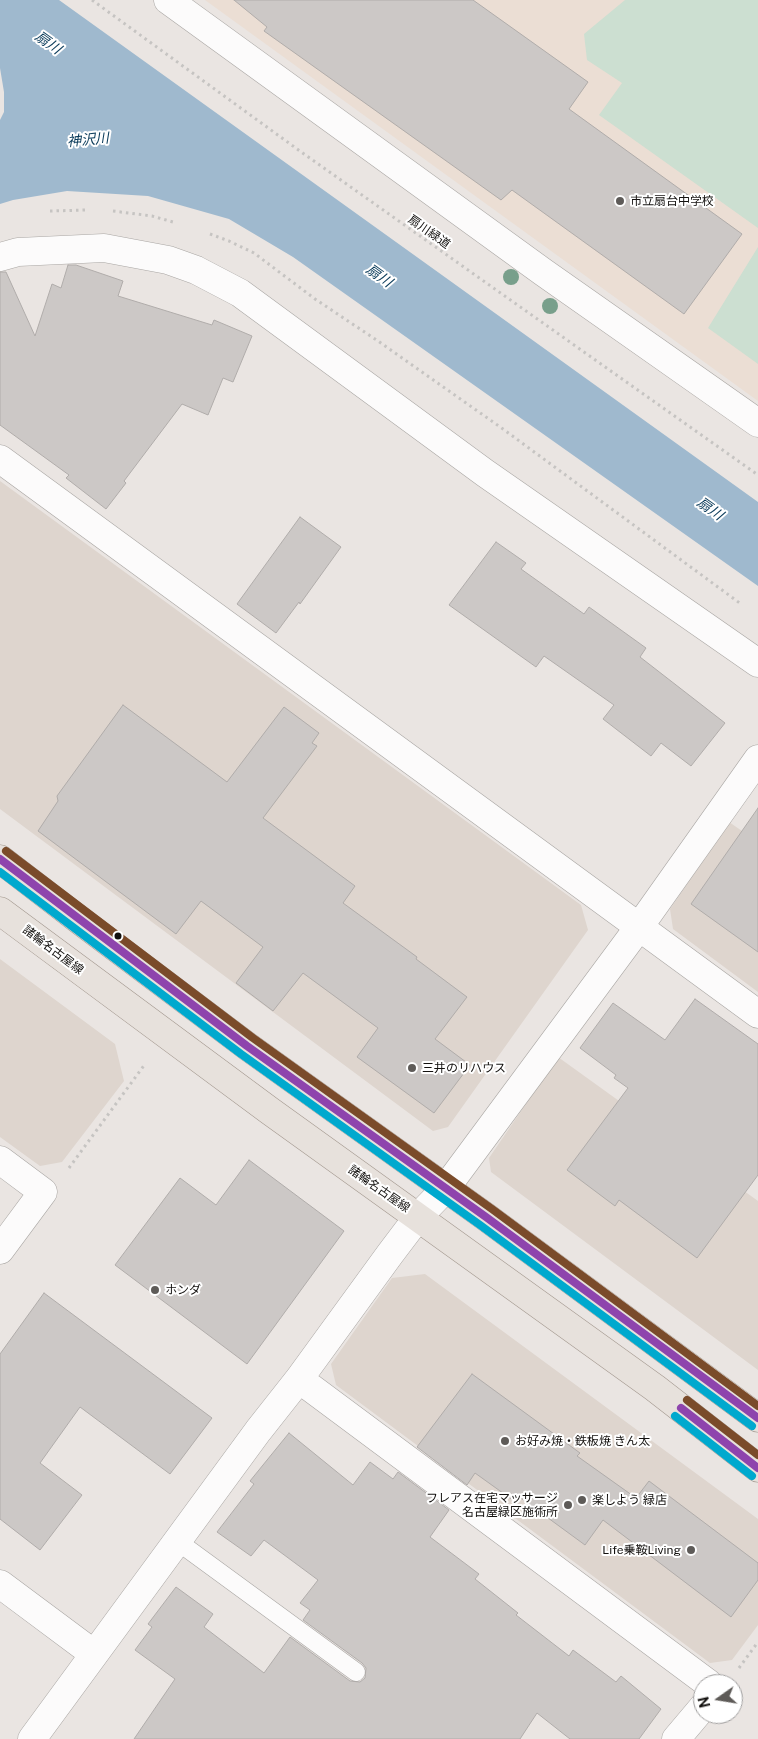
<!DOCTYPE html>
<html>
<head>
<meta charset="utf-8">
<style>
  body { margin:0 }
  #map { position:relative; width:758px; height:1739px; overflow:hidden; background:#eae5e2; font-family:"Public Sans",sans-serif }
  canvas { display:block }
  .north { position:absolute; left:693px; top:1674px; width:50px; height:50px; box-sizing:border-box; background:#fff; border:1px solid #a09f9f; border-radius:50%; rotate:257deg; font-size:14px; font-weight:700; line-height:20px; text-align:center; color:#12100e }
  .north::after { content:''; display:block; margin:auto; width:18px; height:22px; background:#5e5b58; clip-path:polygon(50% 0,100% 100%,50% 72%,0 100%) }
</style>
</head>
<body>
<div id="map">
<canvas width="758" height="1739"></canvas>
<div class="north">N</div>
</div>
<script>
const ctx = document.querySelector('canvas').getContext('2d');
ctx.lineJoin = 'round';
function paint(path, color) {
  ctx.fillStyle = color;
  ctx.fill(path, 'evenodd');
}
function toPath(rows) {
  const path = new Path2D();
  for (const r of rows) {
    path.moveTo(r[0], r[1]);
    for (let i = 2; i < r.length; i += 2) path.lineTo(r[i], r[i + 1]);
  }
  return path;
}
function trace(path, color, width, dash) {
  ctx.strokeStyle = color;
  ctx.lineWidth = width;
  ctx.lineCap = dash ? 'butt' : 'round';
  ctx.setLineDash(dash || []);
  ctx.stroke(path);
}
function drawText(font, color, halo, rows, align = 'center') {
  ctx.font = font + ' "Public Sans","Noto Sans JP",sans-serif';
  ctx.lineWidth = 4;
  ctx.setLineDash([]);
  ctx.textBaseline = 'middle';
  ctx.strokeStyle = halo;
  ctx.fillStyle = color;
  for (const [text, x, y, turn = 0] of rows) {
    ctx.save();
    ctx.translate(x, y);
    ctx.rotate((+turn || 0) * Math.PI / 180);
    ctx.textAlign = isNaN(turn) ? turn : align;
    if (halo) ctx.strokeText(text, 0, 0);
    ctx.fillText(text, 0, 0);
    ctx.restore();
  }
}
paint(toPath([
  [0,481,581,905,588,930,448,1127,433,1131,0,809],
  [729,822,758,842,758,992,673,929,670,909],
  [0,959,115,1044,124,1081,62,1162,40,1166,0,1137],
  [558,1057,758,1201,758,1370,491,1172,489,1158],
  [425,1274,758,1519,758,1625,732,1660,710,1663,336,1385,331,1364,392,1278]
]), '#ded5ce');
paint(toPath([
  [205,0,758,0,758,401]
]), '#ebded4');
paint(toPath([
  [625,0,758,0,758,228,599,115,622,83,587,60,584,34],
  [758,247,758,364,708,328]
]), '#ccdfd1');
paint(toPath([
  [0,0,59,0,758,502,758,586,293,257,229,219,148,196,67,191,13,200,0,204,0,120,4,112,4,92,0,68]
]), '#9fb9ce');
const building = toPath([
  [234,0,473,0,588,82,569,109,742,234,684,314,512,190,501,200,264,31,267,27,234,0],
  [68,265,76,265,123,281,118,296,212,325,214,320,252,336,233,382,223,378,208,415,182,404,124,481,126,483,106,509,66,478,69,475,0,425,0,272,6,272,35,336,52,284,61,288,68,265],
  [300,517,341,547,300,604,299,602,276,633,237,604,300,517],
  [496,542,526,563,521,569,584,614,589,607,646,648,640,657,725,723,691,766,661,743,651,756,603,719,614,705,544,656,536,667,449,605,496,542],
  [123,705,227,782,284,707,319,733,312,743,317,746,263,818,355,886,343,903,417,957,416,959,467,997,435,1039,470,1065,434,1113,357,1057,378,1028,303,973,273,1011,236,983,263,947,201,901,176,934,38,831,58,801,57,796,123,705],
  [758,808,758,952,691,904,758,808],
  [695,999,758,1044,758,1175,697,1258,619,1200,615,1206,567,1170,628,1088,614,1078,616,1075,580,1048,613,1003,665,1040,695,999],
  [249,1160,344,1231,247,1364,115,1265,180,1178,216,1205,249,1160],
  [44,1293,212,1418,170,1474,80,1407,40,1463,82,1495,40,1550,0,1519,0,1354,44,1293],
  [472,1374,580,1453,577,1456,636,1498,649,1481,758,1563,758,1580,731,1617,603,1520,585,1545,518,1496,514,1501,475,1473,467,1485,417,1447,472,1374],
  [289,1433,353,1485,370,1462,393,1479,398,1472,449,1510,430,1537,479,1574,475,1579,518,1613,516,1615,569,1656,573,1650,616,1682,621,1676,661,1709,639,1739,570,1739,537,1713,520,1739,134,1739,175,1679,135,1650,152,1627,148,1624,176,1587,213,1614,204,1627,264,1673,290,1637,350,1681,360,1682,365,1678,366,1668,362,1663,303,1620,310,1610,300,1603,318,1580,264,1540,251,1556,217,1532,254,1484,250,1481,289,1433]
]);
paint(building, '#ccc8c6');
trace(building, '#b0acaa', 1);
const service = toPath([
  [177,1541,356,1672]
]);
const minor = toPath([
  [168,0,543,272,758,423],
  [0,257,18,252,104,248,168,260,196,270,240,293,485,473,758,663],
  [0,459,758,1014],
  [0,1160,43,1192,0,1250],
  [299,1379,709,1684],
  [0,1584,94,1654],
  [32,1739,258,1431,299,1379,390,1254,418,1217,445,1189,639,927,758,759],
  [676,1739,703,1707]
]);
const primary = toPath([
  [0,859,78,919,247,1046,486,1217,758,1418],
  [0,911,270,1111,655,1388,758,1468]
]);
trace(service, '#a9a6a3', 19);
trace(minor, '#a9a6a3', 29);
trace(primary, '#a2978e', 29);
trace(toPath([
  [92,0,304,154,758,475],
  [50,211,87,210],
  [113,211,152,216,173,222],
  [210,234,229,241,254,253,315,299,378,341,503,429,741,604],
  [69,1168,145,1064],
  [739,1668,758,1642]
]), '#c6c4c2', 3, [2.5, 4]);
trace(service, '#fcfbfb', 18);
trace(minor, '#fcfbfb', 28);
trace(primary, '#e7e1dc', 28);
trace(toPath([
  [0,859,247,1046,486,1217,758,1418],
  [681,1408,758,1468]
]), '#8e44ad', 8);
trace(toPath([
  [0,872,241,1054,480,1225,752,1426],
  [675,1416,752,1476]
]), '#00a9ce', 8);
trace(toPath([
  [6,851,253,1038,492,1209,758,1406],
  [687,1400,758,1455]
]), '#7a4b2a', 8);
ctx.fillStyle = '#789f8b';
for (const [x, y] of [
  [511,277],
  [550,306]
]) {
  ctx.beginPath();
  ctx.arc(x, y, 8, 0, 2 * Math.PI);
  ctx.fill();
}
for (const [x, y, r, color] of [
  [620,201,5,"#5e5b58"],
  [118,936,4.5,"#12100e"],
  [412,1068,5,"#5e5b58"],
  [155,1290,5,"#5e5b58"],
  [505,1441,5,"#5e5b58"],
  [582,1500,5,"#5e5b58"],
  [568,1505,5,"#5e5b58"],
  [691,1550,5,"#5e5b58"]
]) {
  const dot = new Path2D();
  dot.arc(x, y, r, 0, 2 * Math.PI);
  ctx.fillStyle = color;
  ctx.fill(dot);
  trace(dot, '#fff', 2);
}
drawText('12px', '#12100e', '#fff', [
  ["市立扇台中学校",630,201],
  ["三井のリハウス",422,1068],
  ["ホンダ",165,1290],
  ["お好み焼・鉄板焼 きん太",515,1441],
  ["フレアス在宅マッサージ",558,1498,"right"],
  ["名古屋緑区施術所",558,1512,"right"],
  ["楽しよう 緑店",592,1500],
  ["Life乗鞍Living",681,1550,"right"]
], 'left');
drawText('12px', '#12100e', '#fff', [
  ["扇川緑道",429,232,35],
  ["諸輪名古屋線",53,950,37],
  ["諸輪名古屋線",379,1189,35]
]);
drawText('italic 14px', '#0a3b5a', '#fff', [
  ["扇川",48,43,35],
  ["神沢川",88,140,-5],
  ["扇川",379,276,35],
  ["扇川",710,509,35]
]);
</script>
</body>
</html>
